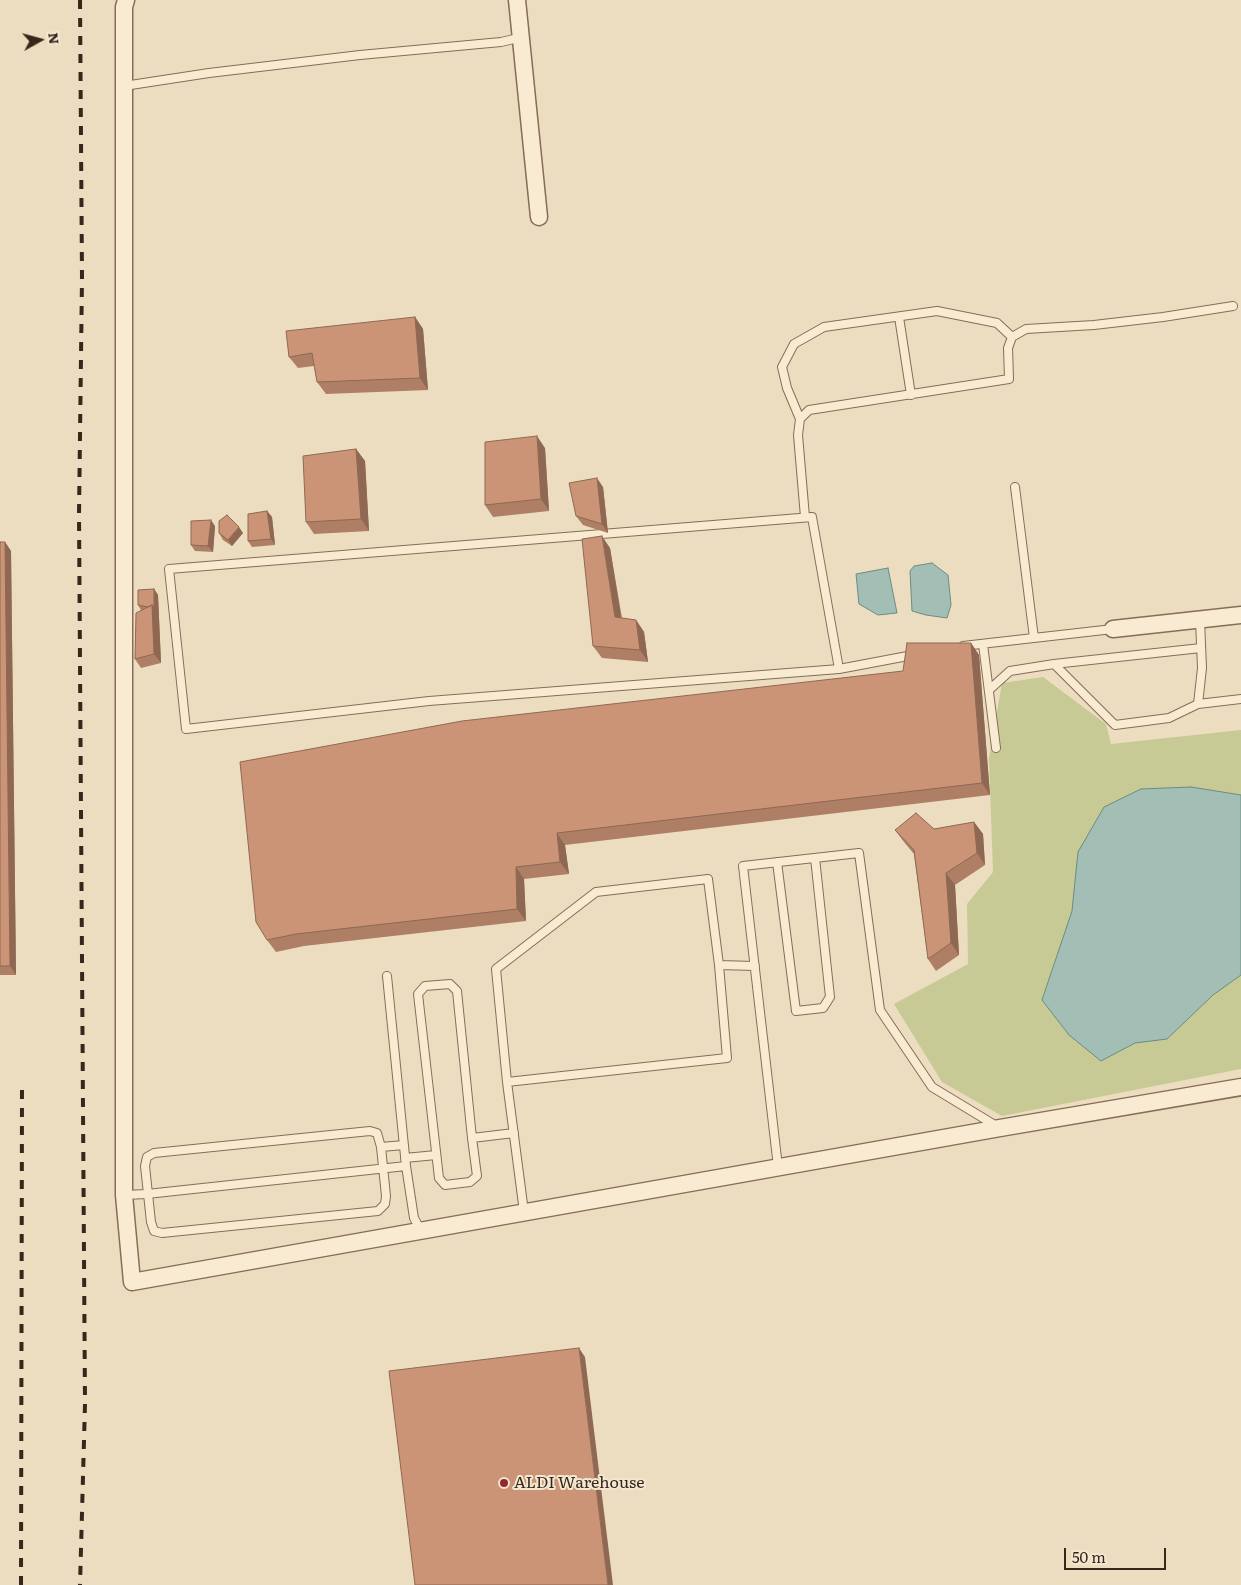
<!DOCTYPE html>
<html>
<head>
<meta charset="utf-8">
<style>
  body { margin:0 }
  #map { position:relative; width:1241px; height:1585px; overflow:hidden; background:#edddc0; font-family:Literata,serif }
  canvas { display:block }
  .north { position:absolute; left:15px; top:15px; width:50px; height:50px; -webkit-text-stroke:4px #f4e7cf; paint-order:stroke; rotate:83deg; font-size:14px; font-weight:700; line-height:20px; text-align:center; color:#35271c }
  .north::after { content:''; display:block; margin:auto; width:18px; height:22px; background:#35271c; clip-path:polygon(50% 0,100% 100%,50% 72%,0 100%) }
  .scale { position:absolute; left:1064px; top:1548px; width:102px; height:22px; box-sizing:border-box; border:2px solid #35271c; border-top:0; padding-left:6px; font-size:15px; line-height:18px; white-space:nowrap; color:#35271c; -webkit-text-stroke:4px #f4e7cf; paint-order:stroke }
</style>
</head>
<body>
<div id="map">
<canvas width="1241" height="1585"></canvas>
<div class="north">N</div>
<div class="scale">50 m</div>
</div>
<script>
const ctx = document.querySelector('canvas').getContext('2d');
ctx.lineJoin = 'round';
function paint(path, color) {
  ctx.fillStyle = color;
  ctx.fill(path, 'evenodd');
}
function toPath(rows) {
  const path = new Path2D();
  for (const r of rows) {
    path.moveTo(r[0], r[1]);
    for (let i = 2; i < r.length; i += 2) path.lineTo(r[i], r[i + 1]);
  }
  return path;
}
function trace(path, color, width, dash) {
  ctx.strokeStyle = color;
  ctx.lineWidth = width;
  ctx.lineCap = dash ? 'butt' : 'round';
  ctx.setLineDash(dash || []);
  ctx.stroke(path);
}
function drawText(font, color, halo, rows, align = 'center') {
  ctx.font = font + ' Literata,serif';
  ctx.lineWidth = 4;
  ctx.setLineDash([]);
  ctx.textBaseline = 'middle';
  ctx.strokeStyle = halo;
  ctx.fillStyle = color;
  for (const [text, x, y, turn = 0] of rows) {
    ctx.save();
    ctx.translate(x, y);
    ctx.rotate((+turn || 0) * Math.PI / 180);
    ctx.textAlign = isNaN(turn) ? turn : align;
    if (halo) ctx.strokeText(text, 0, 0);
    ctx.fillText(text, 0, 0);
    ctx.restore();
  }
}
paint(toPath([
  [1043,677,1106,724,1111,744,1241,730,1241,1069,1002,1116,942,1082,894,1004,968,964,967,904,993,872,989,758,1002,683]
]), '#c7ca94');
const water = toPath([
  [932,563,948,575,951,605,947,618,926,615,912,611,910,571,914,566,932,563],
  [888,568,897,613,878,615,859,604,856,574,888,568],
  [1191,787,1241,795,1241,975,1213,995,1167,1039,1135,1043,1101,1061,1069,1035,1042,1000,1072,911,1078,852,1104,807,1141,789,1191,787]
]);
paint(water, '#a3bfb5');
trace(water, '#6a8c82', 1);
const service = toPath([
  [124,86,209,73,360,55,501,42,514,39,520,35],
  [899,317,911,395],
  [800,419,787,388,782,367,794,344,824,327,937,311,997,323,1012,337],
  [1015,487,1034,638],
  [805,517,798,435,800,419,809,410,1009,379,1008,348,1012,337,1026,329,1094,325,1163,317,1233,306],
  [1200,620,1202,668,1198,704,1241,699],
  [983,644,996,748],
  [963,646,1113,629],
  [839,669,812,517,169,569,186,729,429,701,839,669,913,655],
  [989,690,1010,671,1054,664],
  [1198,704,1169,718,1115,725,1054,664,1201,648],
  [777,862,796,1011,823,1008,830,997,815,858],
  [387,976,406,1166,414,1218,421,1231],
  [507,1082,727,1058,719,965],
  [472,1138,477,1176,470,1182,445,1185,439,1178,418,994,425,986,450,984,457,991,472,1138,514,1133],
  [381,1147,386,1196,385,1204,378,1211,162,1233,154,1231,151,1222,145,1166,147,1157,154,1153,370,1131,377,1133,381,1147,404,1145],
  [405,1158,436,1155],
  [778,1167,743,866,859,853,880,1010,932,1087,998,1127],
  [124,1195,147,1194,406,1166],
  [524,1212,507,1082,496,969,596,892,708,879,719,965,755,966]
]);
const minor = toPath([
  [126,0,124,7,124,1195,132,1282,1000,1128,1241,1087],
  [517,0,539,217],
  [1113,629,1241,615]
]);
trace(service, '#856d58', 10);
trace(minor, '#856d58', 19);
trace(service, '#f8ebd2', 8);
trace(minor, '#f8ebd2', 16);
trace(toPath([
  [80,0,82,278,79,515,85,1404,80,1585],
  [21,1585,22,1089]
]), '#35271c', 4, [9, 9]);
paint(toPath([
  [415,317,423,329,428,390,326,394,317,382,314,366,298,368,289,357],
  [545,448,549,511,493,517,485,505],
  [356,449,365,461,369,531,314,534,306,522],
  [603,487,608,533,583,525,576,516],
  [267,511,272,517,275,545,252,547,248,541],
  [215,526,213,552,195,551,191,545],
  [219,533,243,533,232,546,223,540],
  [0,542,5,542,11,551,16,975,0,975],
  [610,548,622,618,636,620,644,632,648,662,602,658,593,646],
  [154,589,158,595,161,663,141,668,135,659,141,610,138,605],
  [971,643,979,655,990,795,565,845,569,874,524,879,526,921,304,946,276,952,267,940,903,671],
  [974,822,983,834,985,865,955,885,959,955,936,971,928,959,914,854,904,842,895,830,934,829]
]), '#af7f65');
paint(toPath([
  [415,317,423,329,428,390,420,378],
  [537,436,545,448,549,511,541,499],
  [356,449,365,461,369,531,361,519],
  [597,478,603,487,608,533,602,524],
  [267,511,272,517,275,545,271,539],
  [211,520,215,526,213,552,208,546],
  [239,527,243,533,232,546,228,540],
  [602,536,610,548,623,629,615,617],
  [5,542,11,551,16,975,10,966],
  [154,589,158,595,161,663,154,654,152,605],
  [636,620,644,632,648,662,640,650],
  [971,643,979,655,990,795,982,783],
  [974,822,983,834,985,865,977,853],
  [557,833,565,845,569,874,560,862],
  [516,867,524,879,526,921,517,909],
  [946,873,955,885,959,955,951,943],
  [579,1348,585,1357,613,1585,608,1585]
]), '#8e6853');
const building = toPath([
  [415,317,420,378,317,382,312,353,289,357,286,331,415,317],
  [537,436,541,499,485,505,485,442,537,436],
  [356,449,361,519,306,522,303,456,356,449],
  [597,478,602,524,576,516,569,483,597,478],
  [267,511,271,539,248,541,248,514,267,511],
  [227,515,239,527,228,540,219,533,219,521,227,515],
  [211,520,208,546,191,545,191,521,211,520],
  [602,536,615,617,636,620,640,650,593,646,582,539,602,536],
  [0,542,5,542,10,966,0,966,0,542],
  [154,589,154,608,152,605,148,607,138,605,138,590,154,589],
  [152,605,154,654,135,659,136,613,152,605],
  [907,643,971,643,982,783,557,833,560,862,516,867,517,909,296,934,267,940,256,922,240,762,462,721,903,671,907,643],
  [916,813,934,829,974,822,977,853,946,873,951,943,928,959,914,850,895,830,916,813],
  [579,1348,608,1585,415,1585,389,1371,579,1348]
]);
paint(building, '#cb9476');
trace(building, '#8e6853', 1);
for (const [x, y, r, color] of [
  [504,1483,5,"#932930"]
]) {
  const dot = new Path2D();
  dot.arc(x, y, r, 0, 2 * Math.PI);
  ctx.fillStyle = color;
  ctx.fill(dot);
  trace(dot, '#f4e7cf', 2);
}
drawText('16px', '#35271c', '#f4e7cf', [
  ["ALDI Warehouse",514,1483]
], 'left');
</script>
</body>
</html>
